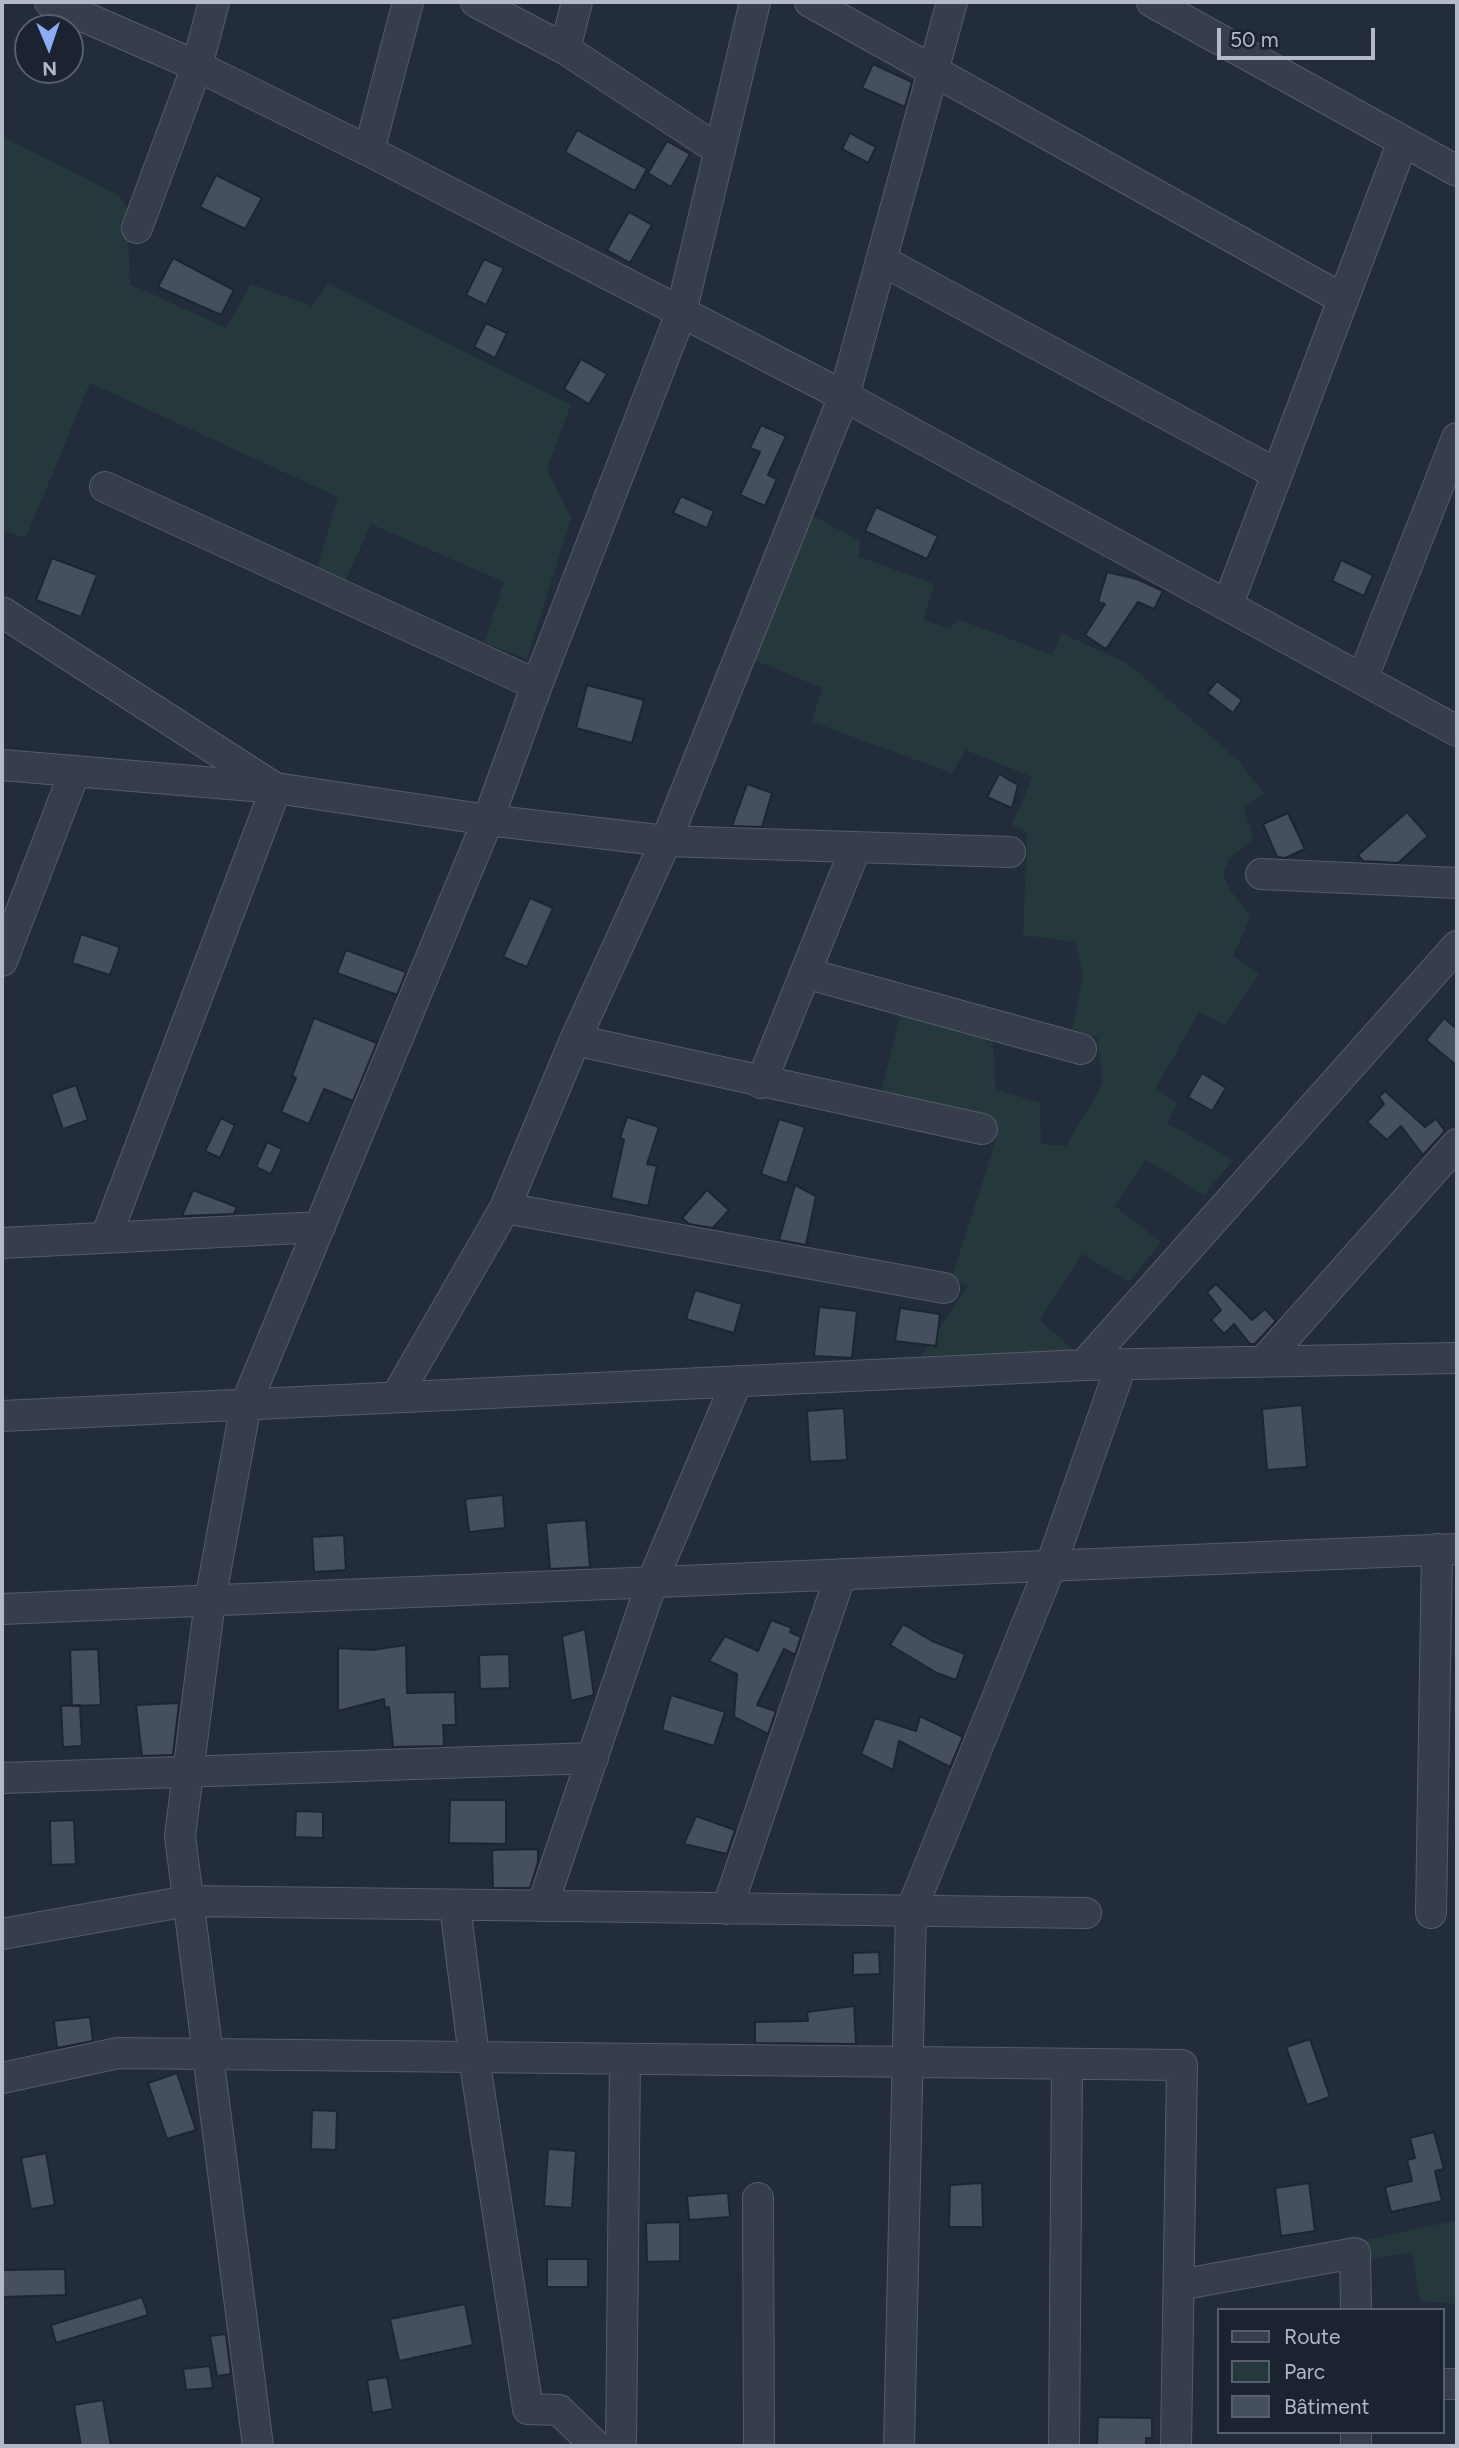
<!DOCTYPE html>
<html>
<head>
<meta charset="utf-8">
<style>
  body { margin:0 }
  #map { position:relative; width:1459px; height:2448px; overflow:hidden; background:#232c3b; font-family:Figtree,sans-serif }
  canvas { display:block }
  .frame { position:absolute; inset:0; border:4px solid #b3b9c7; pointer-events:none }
  .legend { position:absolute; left:1217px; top:2308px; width:228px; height:126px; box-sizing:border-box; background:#1c2330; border:2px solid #585f6c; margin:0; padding:9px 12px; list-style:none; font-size:21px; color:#b3b9c7 }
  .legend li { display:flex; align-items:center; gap:14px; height:35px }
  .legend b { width:35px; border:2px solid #585f6c }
  .north { position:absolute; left:14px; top:14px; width:70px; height:70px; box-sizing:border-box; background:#1c2330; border:2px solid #585f6c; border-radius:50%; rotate:178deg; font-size:19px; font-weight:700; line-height:28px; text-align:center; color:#b3b9c7 }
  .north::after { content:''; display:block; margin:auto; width:24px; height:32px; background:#8aadf5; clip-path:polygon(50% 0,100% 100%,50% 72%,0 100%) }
  .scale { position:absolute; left:1217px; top:28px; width:158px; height:32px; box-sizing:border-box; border:4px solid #b3b9c7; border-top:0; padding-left:9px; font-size:21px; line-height:24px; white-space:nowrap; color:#b3b9c7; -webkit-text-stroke:5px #1c2330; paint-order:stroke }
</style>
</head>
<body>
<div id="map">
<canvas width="1459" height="2448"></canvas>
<div class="frame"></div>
<ul class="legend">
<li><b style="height:9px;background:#373e4b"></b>Route</li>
<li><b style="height:19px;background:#25383c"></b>Parc</li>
<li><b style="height:19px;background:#454f60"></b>Bâtiment</li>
</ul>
<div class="north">N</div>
<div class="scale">50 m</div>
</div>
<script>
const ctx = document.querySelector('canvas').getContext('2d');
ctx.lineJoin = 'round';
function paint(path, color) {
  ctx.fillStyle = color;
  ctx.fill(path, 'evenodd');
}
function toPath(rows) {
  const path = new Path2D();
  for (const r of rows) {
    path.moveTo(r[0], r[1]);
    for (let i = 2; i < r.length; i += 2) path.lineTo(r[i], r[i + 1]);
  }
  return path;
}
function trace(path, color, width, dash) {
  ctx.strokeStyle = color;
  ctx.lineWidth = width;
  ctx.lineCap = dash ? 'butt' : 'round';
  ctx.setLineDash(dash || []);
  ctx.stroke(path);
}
paint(toPath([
  [2,136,118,195,127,208,130,284,226,328,251,284,312,306,328,283,571,405,547,469,571,518,527,659,484,643,504,582,371,524,345,582,317,567,338,497,90,383,26,538,2,530],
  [809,514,861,541,858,556,934,584,924,620,950,629,958,619,1052,655,1061,633,1127,663,1239,761,1264,794,1244,807,1253,839,1229,859,1223,873,1230,890,1251,916,1233,956,1259,973,1225,1025,1199,1012,1156,1088,1178,1104,1167,1123,1233,1160,1204,1195,1146,1160,1115,1206,1161,1242,1129,1282,1082,1254,1040,1320,1075,1352,921,1356,968,1285,951,1279,998,1134,879,1099,902,1010,992,1034,996,1089,1040,1103,1041,1144,1066,1146,1103,1083,1097,1037,1072,1029,1083,975,1075,942,1023,935,1027,833,1012,825,1032,777,966,750,952,773,812,722,822,688,752,659],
  [1457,2220,1456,2304,1420,2301,1412,2252,1368,2260,1365,2240]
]), '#25383c');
const building = toPath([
  [873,64,912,82,905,107,862,88,873,64],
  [577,130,647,169,635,191,565,152,577,130],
  [850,133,876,147,868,163,842,149,850,133],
  [667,141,690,154,671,187,648,173,667,141],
  [216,175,262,198,245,229,200,207,216,175],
  [629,212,652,225,630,263,607,250,629,212],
  [173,258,234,290,221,315,158,287,173,258],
  [484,259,504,268,486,305,466,295,484,259],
  [486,323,507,333,495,358,474,347,486,323],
  [581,359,607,374,589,404,564,389,581,359],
  [761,425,786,436,768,475,777,479,765,506,740,495,760,452,750,448,761,425],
  [681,496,714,511,707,528,673,513,681,496],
  [876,507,938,536,927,559,865,531,876,507],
  [52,558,97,575,81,617,36,600,52,558],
  [1341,560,1373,575,1364,596,1332,581,1341,560],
  [1107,572,1137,579,1163,591,1154,609,1138,602,1106,649,1085,635,1105,604,1098,602,1107,572],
  [1217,681,1242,700,1233,713,1207,693,1217,681],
  [587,685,644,700,632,743,576,728,587,685],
  [999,774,1018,785,1012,808,987,797,999,774],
  [747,784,772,793,762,827,732,826,747,784],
  [1407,812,1428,836,1398,863,1363,861,1358,855,1407,812],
  [1288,813,1305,849,1285,858,1277,857,1263,824,1288,813],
  [530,898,553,908,527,967,503,957,530,898],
  [81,934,120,947,110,975,72,963,81,934],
  [346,950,406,972,397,995,337,973,346,950],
  [314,1018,377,1043,353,1101,324,1089,309,1124,281,1112,296,1078,292,1076,314,1018],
  [1444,1018,1457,1029,1457,1066,1426,1040,1444,1018],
  [1202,1073,1226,1088,1212,1111,1188,1097,1202,1073],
  [76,1085,88,1120,63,1129,51,1094,76,1085],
  [1385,1091,1425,1127,1436,1119,1445,1131,1423,1155,1401,1126,1387,1140,1367,1122,1384,1104,1379,1097,1385,1091],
  [627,1117,659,1127,647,1164,657,1166,648,1206,611,1198,624,1140,620,1138,627,1117],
  [221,1118,235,1125,220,1158,205,1151,221,1118],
  [779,1119,805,1127,787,1183,761,1174,779,1119],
  [267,1142,282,1149,271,1174,256,1167,267,1142],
  [795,1185,816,1196,806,1245,779,1240,795,1185],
  [193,1190,237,1207,234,1214,182,1216,193,1190],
  [707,1190,729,1210,713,1228,689,1224,682,1218,707,1190],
  [1216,1284,1252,1320,1265,1309,1276,1321,1255,1344,1250,1344,1234,1324,1224,1334,1211,1320,1221,1310,1207,1292,1216,1284],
  [695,1290,742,1304,734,1333,686,1319,695,1290],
  [819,1307,857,1311,852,1358,814,1356,819,1307],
  [900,1308,940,1314,936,1346,895,1341,900,1308],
  [1302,1405,1307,1467,1267,1470,1262,1409,1302,1405],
  [844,1408,847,1460,810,1462,807,1411,844,1408],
  [503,1495,505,1528,469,1532,465,1499,503,1495],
  [586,1520,590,1567,550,1569,546,1523,586,1520],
  [344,1535,346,1570,314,1572,312,1537,344,1535],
  [771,1620,792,1628,790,1632,801,1637,795,1655,784,1649,757,1705,776,1711,768,1734,734,1717,737,1674,709,1661,725,1636,758,1651,771,1620],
  [903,1624,932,1641,965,1654,956,1680,937,1673,890,1645,903,1624],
  [585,1629,594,1695,571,1701,562,1636,585,1629],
  [406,1645,407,1693,455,1692,456,1725,443,1725,444,1746,393,1747,389,1707,385,1708,384,1699,338,1711,338,1648,372,1650,406,1645],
  [98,1649,101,1705,72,1706,70,1650,98,1649],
  [509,1654,510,1688,480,1689,479,1655,509,1654],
  [671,1695,725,1712,714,1746,662,1730,671,1695],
  [179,1703,173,1755,142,1756,136,1705,179,1703],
  [80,1705,82,1746,63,1747,61,1706,80,1705],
  [920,1716,963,1737,950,1767,899,1741,893,1770,861,1754,875,1718,916,1731,920,1716],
  [450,1800,506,1800,506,1844,449,1843,450,1800],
  [296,1811,323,1812,323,1838,295,1837,296,1811],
  [696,1816,735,1830,727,1854,684,1844,696,1816],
  [74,1820,76,1864,51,1865,50,1821,74,1820],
  [538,1849,538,1862,530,1888,493,1888,492,1850,538,1849],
  [879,1952,880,1974,853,1975,853,1953,879,1952],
  [854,2006,856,2044,755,2043,755,2022,808,2021,807,2012,854,2006],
  [90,2017,93,2041,57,2048,54,2021,90,2017],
  [1310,2039,1330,2097,1307,2105,1286,2047,1310,2039],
  [177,2073,196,2130,167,2139,148,2083,177,2073],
  [312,2110,337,2111,336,2150,311,2149,312,2110],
  [1434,2132,1444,2169,1435,2171,1442,2201,1391,2212,1385,2187,1412,2181,1407,2160,1415,2158,1410,2138,1434,2132],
  [548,2149,576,2151,572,2208,544,2206,548,2149],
  [46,2153,55,2205,31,2209,21,2158,46,2153],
  [982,2183,983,2227,949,2227,950,2185,982,2183],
  [1309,2183,1315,2231,1281,2236,1275,2188,1309,2183],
  [728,2193,730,2217,689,2220,687,2196,728,2193],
  [680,2222,680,2261,647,2262,646,2223,680,2222],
  [547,2259,588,2259,588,2287,547,2287,547,2259],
  [65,2269,66,2295,2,2297,2,2270,65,2269],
  [142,2297,148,2315,56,2343,51,2325,142,2297],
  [465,2304,473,2345,399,2361,390,2319,465,2304],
  [226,2334,231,2374,217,2376,210,2336,226,2334],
  [210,2366,213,2388,186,2390,183,2369,210,2366],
  [387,2377,393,2409,372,2413,367,2380,387,2377],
  [103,2400,111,2446,81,2446,74,2405,103,2400],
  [1098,2417,1152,2418,1152,2438,1146,2438,1146,2446,1097,2446,1098,2417]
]);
paint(building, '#454f60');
trace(building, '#1e2532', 2);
const minor = toPath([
  [50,2,197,66,369,151,844,396,1457,731],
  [476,2,565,49,720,151],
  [810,2,1343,299],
  [1152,2,1457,171],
  [565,49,577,2],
  [369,151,408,2],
  [137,228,197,66,214,2],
  [881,260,1277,474],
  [105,487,537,685],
  [1228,604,1403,141],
  [2,612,272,786],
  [1363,677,1457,438],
  [2,765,276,788,488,820,666,841,1010,852],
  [1261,874,1457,883],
  [2,961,75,771],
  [805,973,1081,1049],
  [575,1040,982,1129],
  [761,1083,856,847],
  [505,1208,944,1288],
  [106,1237,276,788],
  [2,1243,320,1227],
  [1263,1362,1457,1144],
  [1084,1365,1457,946],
  [396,1397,505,1208,575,1040,666,841,844,396,952,2],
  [2,1416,1084,1365,1457,1358],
  [2,1609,1457,1549],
  [2,1778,593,1758],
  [455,1906,474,2057,528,2409,559,2410,596,2446],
  [542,1906,652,1582,737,1381],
  [727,1909,841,1574],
  [1431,1913,1437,1549],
  [2,1934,188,1901,1086,1913],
  [2,2078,118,2053,1182,2065,1176,2446],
  [758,2198,759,2446],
  [1179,2285,1355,2253,1356,2310],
  [1443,2384,1457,2384],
  [258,2446,180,1836,210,1601,246,1404,488,820,537,685,681,313,755,2],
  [621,2446,625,2059],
  [899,2446,911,1911,1051,1565,1121,1366],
  [1064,2446,1067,2064],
  [1356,2446,1356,2432]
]);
trace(minor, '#555c69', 32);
trace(minor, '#373e4b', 30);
</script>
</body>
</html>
